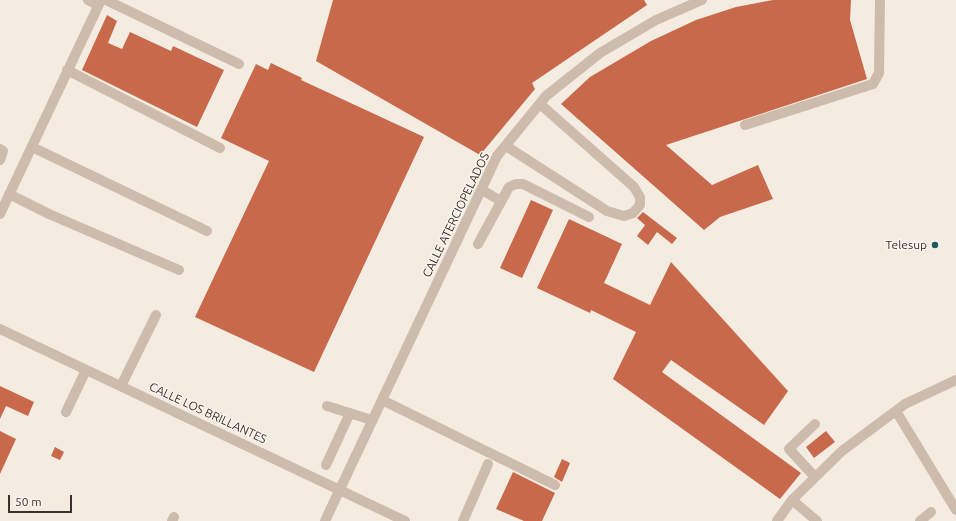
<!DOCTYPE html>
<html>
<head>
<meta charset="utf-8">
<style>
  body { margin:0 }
  #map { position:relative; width:956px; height:521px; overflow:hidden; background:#f4ebe1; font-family:Ubuntu,sans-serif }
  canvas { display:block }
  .scale { position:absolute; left:8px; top:495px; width:64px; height:18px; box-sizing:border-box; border:2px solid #3b302b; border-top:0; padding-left:5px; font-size:12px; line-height:14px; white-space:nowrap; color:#3b302b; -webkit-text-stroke:3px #fbf5ee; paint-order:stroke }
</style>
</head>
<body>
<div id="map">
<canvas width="956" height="521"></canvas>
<div class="scale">50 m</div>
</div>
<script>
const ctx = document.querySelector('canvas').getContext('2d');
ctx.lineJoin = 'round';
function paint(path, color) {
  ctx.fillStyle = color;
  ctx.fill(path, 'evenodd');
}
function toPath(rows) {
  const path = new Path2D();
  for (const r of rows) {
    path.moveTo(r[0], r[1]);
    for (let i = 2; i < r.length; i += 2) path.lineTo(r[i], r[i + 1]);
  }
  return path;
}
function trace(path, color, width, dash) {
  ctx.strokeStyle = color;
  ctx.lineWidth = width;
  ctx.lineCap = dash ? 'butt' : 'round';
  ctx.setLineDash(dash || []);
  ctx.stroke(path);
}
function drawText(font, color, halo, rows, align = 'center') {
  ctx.font = font + ' Ubuntu,sans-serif';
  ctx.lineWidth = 3;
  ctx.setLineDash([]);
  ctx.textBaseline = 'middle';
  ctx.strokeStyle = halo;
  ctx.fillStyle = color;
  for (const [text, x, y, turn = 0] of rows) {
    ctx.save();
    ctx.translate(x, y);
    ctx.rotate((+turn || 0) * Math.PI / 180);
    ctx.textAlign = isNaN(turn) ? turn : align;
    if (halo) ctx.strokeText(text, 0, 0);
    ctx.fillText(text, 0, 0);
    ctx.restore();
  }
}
paint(toPath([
  [333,0,644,0,647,5,532,83,535,89,480,155,316,61],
  [773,0,851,0,850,20,867,79,666,145,712,185,758,165,773,199,720,217,704,230,561,104,590,77,651,41,696,20,736,7],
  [107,15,117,21,108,43,122,49,130,32,171,51,173,46,224,70,197,127,82,70],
  [271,63,302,78,301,80,424,137,314,372,195,317,269,161,221,138,256,64,268,70],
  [531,200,553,210,522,278,500,268],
  [643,212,677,238,672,244,657,232,648,245,637,236,645,225,637,218],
  [569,219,622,244,604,283,650,305,671,262,788,391,764,425,671,360,662,372,801,473,780,499,613,379,636,332,591,310,590,313,537,288],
  [0,386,34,402,28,416,6,406,0,419],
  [0,431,16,439,0,474],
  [826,431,835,442,814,458,806,447],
  [55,447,64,452,60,460,51,456],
  [562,459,570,463,562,482,554,477],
  [513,472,555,493,542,521,524,521,496,509]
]), '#c8694b');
trace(toPath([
  [88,0,98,5],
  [106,0,239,64],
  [67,70,220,148],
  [745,125,873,84,879,73,880,0],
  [506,146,607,211,624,216,633,213,640,205,640,197,634,187,540,104],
  [32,147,207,231],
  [0,149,3,151,0,160],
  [482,190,501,201],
  [9,194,49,214,179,270],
  [0,214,101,0],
  [478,244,509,187,516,184,523,184,589,217],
  [0,329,405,521],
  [121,386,156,315],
  [382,400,555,485],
  [327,406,372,420],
  [896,411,956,510],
  [66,412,86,370],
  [815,424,789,449,815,477],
  [326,465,350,413],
  [792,500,817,521],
  [172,521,174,517],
  [325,521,497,156,546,96,600,53,656,20,702,0],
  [463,521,488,464],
  [777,521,792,500,842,451,905,404,956,380],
  [920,521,931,512]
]), '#cdbbac', 10);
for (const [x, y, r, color] of [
  [935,245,4,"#1f5a5e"]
]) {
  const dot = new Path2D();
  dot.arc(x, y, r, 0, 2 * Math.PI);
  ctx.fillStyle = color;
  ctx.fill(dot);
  trace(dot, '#fbf5ee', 1.5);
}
drawText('12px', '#3b302b', '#fbf5ee', [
  ["CALLE ATERCIOPELADOS",456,215,-64],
  ["CALLE LOS BRILLANTES",208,413,25]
]);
drawText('12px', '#3b302b', '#fbf5ee', [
  ["Telesup",927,245]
], 'right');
</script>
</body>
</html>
